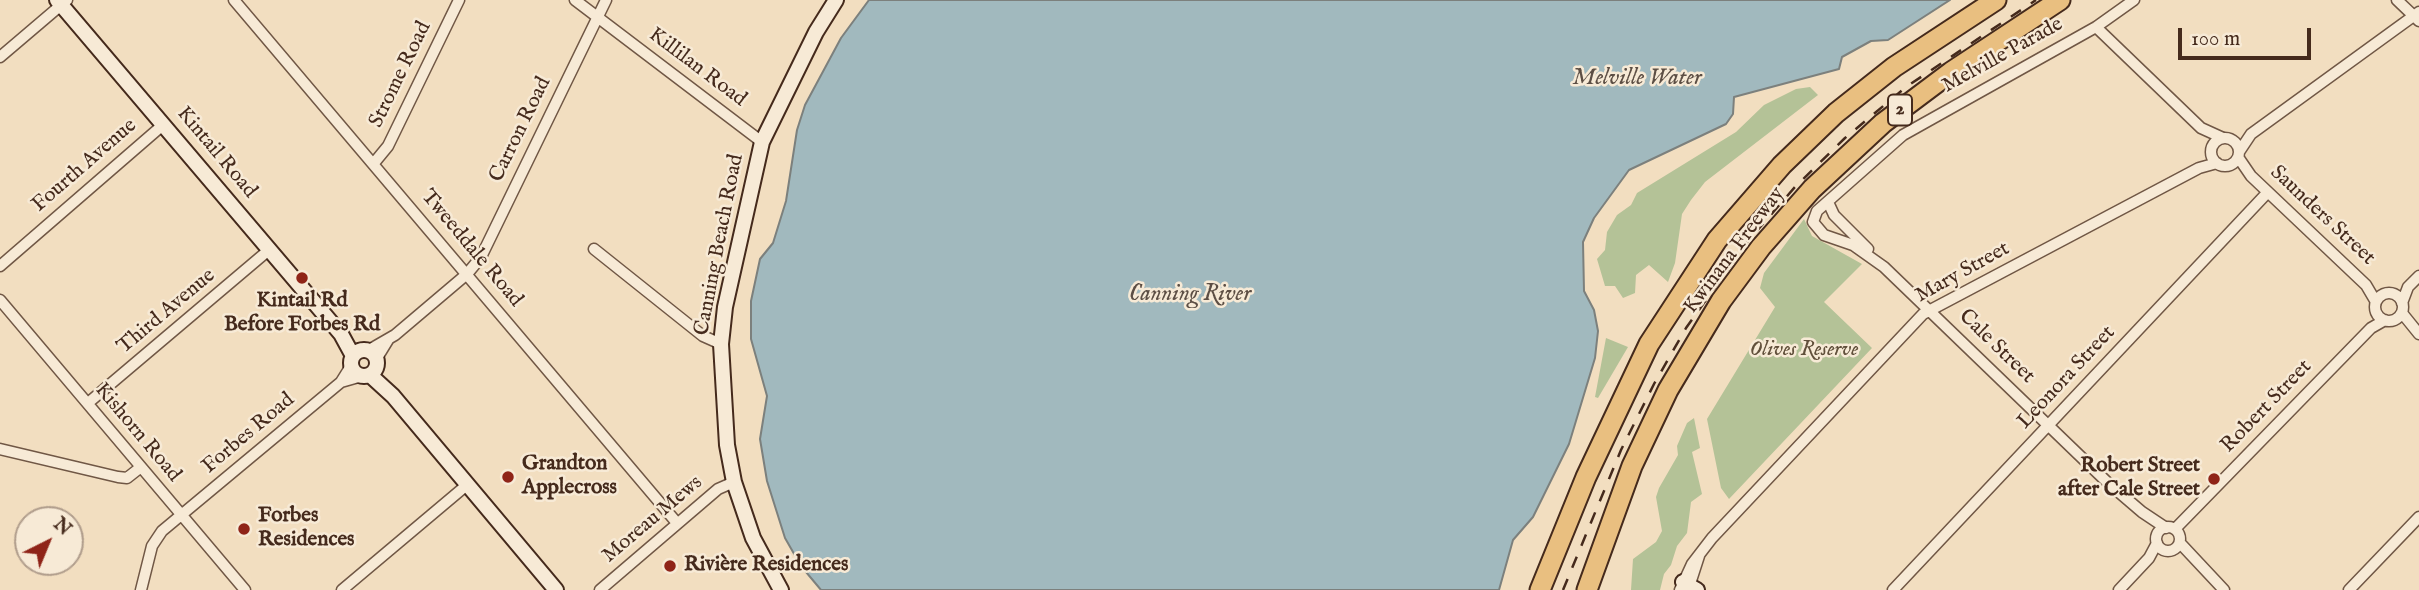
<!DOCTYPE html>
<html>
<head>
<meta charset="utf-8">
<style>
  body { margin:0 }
  #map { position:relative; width:2419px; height:590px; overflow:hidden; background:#f2dec0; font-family:"IM FELL English",serif }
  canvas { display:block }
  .north { position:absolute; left:14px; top:506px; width:70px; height:70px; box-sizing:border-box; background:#f7ead6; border:2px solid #b09d8c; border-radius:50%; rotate:43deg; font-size:19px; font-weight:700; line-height:28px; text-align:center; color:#452a1c }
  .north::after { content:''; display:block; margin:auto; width:24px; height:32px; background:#8f2418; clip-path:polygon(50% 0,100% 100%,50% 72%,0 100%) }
  .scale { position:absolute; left:2178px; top:28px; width:133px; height:32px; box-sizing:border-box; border:4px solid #452a1c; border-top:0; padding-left:9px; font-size:21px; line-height:24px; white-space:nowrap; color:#452a1c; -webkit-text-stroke:5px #f7ead6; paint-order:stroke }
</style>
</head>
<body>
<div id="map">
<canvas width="2419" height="590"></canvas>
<div class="north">N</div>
<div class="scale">100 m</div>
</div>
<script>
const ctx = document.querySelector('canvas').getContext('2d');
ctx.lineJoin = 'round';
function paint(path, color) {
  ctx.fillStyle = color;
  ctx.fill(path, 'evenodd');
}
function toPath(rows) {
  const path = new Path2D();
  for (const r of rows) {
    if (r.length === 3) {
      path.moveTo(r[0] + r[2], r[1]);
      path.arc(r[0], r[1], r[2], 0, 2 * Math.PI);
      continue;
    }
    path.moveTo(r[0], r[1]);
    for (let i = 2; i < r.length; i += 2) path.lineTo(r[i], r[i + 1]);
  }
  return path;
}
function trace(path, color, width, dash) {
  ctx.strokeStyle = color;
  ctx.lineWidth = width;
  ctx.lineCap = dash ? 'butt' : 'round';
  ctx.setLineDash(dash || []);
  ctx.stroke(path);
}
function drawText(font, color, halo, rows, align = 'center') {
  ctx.font = font + ' "IM FELL English",serif';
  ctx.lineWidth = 5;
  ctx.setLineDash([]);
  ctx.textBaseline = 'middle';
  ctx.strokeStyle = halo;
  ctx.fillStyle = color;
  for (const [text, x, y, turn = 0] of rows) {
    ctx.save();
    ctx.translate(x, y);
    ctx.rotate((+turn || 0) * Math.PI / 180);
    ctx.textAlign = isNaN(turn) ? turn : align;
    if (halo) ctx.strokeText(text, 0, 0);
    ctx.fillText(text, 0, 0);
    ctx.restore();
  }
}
paint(toPath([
  [1810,87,1818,95,1705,182,1691,200,1682,214,1675,263,1668,282,1649,265,1636,275,1635,293,1623,298,1615,286,1605,286,1597,259,1605,250,1607,232,1617,215,1631,205,1637,193,1736,132,1764,105,1796,89],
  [1804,219,1812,236,1862,264,1824,302,1872,348,1729,499,1721,488,1707,419,1775,307,1760,288,1764,273],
  [1606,338,1628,347,1598,398,1595,397],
  [1694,418,1700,448,1692,452,1702,494,1691,502,1687,533,1677,546,1671,565,1664,574,1660,590,1631,590,1633,559,1656,542,1662,531,1656,497,1659,488,1678,455,1677,446,1687,423]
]), '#b4c297');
const water = toPath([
  [869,0,1950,0,1888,40,1871,41,1842,57,1839,69,1734,97,1733,114,1726,124,1629,170,1594,218,1583,242,1584,291,1594,310,1598,331,1595,358,1569,444,1533,517,1513,540,1499,590,821,590,801,566,785,538,767,481,760,439,767,396,751,339,751,301,760,259,773,243,786,201,797,130,805,105,841,38,869,0]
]);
paint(water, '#a1b9be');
trace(water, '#7c807d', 2);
const street = toPath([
  [234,0,677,523],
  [575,0,762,142],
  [2134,0,2096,27,1903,135,1817,211,1813,222,1824,235,1853,245,1884,267,2107,482,2142,512,2166,528],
  [2397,0,2419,21],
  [2096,27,2201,128,2223,138],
  [0,57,67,0],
  [2225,152,14],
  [2239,152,2251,134,2419,12],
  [2238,157,2251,176,2366,285,2376,302],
  [374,163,388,146,459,0],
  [1828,202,1834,215,1868,249],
  [594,249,703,336,721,344],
  [0,266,164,124],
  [2389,307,14],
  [0,300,245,590],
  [2402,303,2408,287,2419,276],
  [2402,313,2419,334],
  [369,350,395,335,467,274,481,257,606,0],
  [377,358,388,340],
  [341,382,362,376],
  [88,403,270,249],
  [0,449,118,477,127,478,141,467],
  [2168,539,12],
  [2175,529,2371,328,2385,320],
  [2180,543,2224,590],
  [141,590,152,546,162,531,341,382,351,366],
  [342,590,468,484],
  [600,590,718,489,734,482],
  [1680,590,1692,564,1712,538,1923,314,2199,168,2217,163],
  [1688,590,1699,556],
  [1893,590,2268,192],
  [2119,590,2149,558,2157,543],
  [2349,590,2419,517]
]);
const secondary = toPath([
  [57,0,341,334,353,356],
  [364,363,13],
  [370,375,393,396,556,590],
  [1683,582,1697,590],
  [781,590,753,538,734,482,727,445,721,344,725,307,762,142,816,32,836,0]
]);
const highway = toPath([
  [1540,590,1586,477,1649,344,1717,240,1782,165,1836,113,1894,67,1996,0],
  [1587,590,1632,466,1668,390,1721,301,1761,247,1812,189,1883,123,1951,72,2060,0]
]);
trace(street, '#705745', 13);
trace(secondary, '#452a1c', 18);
trace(highway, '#452a1c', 23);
trace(street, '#f7ead6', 10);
trace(secondary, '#f7ead6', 14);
trace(highway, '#e9bf80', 19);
trace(toPath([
  [1563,590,1621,450,1654,384,1686,328,1748,241,1795,187,1845,138,1906,87,2036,0]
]), '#452a1c', 2.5, [12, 12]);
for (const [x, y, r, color] of [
  [302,278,7,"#8f2418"],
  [508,477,7,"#8f2418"],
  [2214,479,7,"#8f2418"],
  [244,529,7,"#8f2418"],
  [670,566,7,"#8f2418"]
]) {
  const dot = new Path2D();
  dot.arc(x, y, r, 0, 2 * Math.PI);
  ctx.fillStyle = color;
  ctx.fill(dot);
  trace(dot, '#f7ead6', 2.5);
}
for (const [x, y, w] of [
  [1900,110,24]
]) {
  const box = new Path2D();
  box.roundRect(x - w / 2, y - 15.5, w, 31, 5);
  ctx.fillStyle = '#f7ead6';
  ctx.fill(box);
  trace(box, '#452a1c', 2);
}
drawText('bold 19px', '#452a1c', null, [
  ["2",1900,110]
]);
drawText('21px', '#452a1c', '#f7ead6', [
  ["Melville Parade",2003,56,-29],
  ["Killilan Road",697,68,37],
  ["Strome Road",401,75,-64],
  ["Carron Road",521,130,-64],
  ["Kintail Road",216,153,50],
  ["Fourth Avenue",85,166,-41],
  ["Saunders Street",2322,216,43],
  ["Canning Beach Road",720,245,-79],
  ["Tweeddale Road",471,249,50],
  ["Kwinana Freeway",1735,251,-53],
  ["Mary Street",1963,273,-29],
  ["Third Avenue",167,312,-40],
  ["Cale Street",1996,347,44],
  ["Leonora Street",2067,378,-47],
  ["Robert Street",2267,407,-46],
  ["Kishorn Road",137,433,50],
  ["Forbes Road",249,434,-40],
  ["Moreau Mews",653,520,-40]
]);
drawText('bold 21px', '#452a1c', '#f7ead6', [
  ["Kintail Rd",302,302,"center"],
  ["Before Forbes Rd",302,326,"center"],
  ["Grandton",522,465],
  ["Applecross",522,489],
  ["Robert Street",2200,467,"right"],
  ["after Cale Street",2200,491,"right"],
  ["Forbes",258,517],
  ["Residences",258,541],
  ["Rivière Residences",684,566]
], 'left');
drawText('italic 21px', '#61503b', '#f7ead6', [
  ["Olives Reserve",1804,351]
]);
drawText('italic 23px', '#5c4e44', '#f7ead6', [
  ["Melville Water",1637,79],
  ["Canning River",1190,295]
]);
</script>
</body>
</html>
